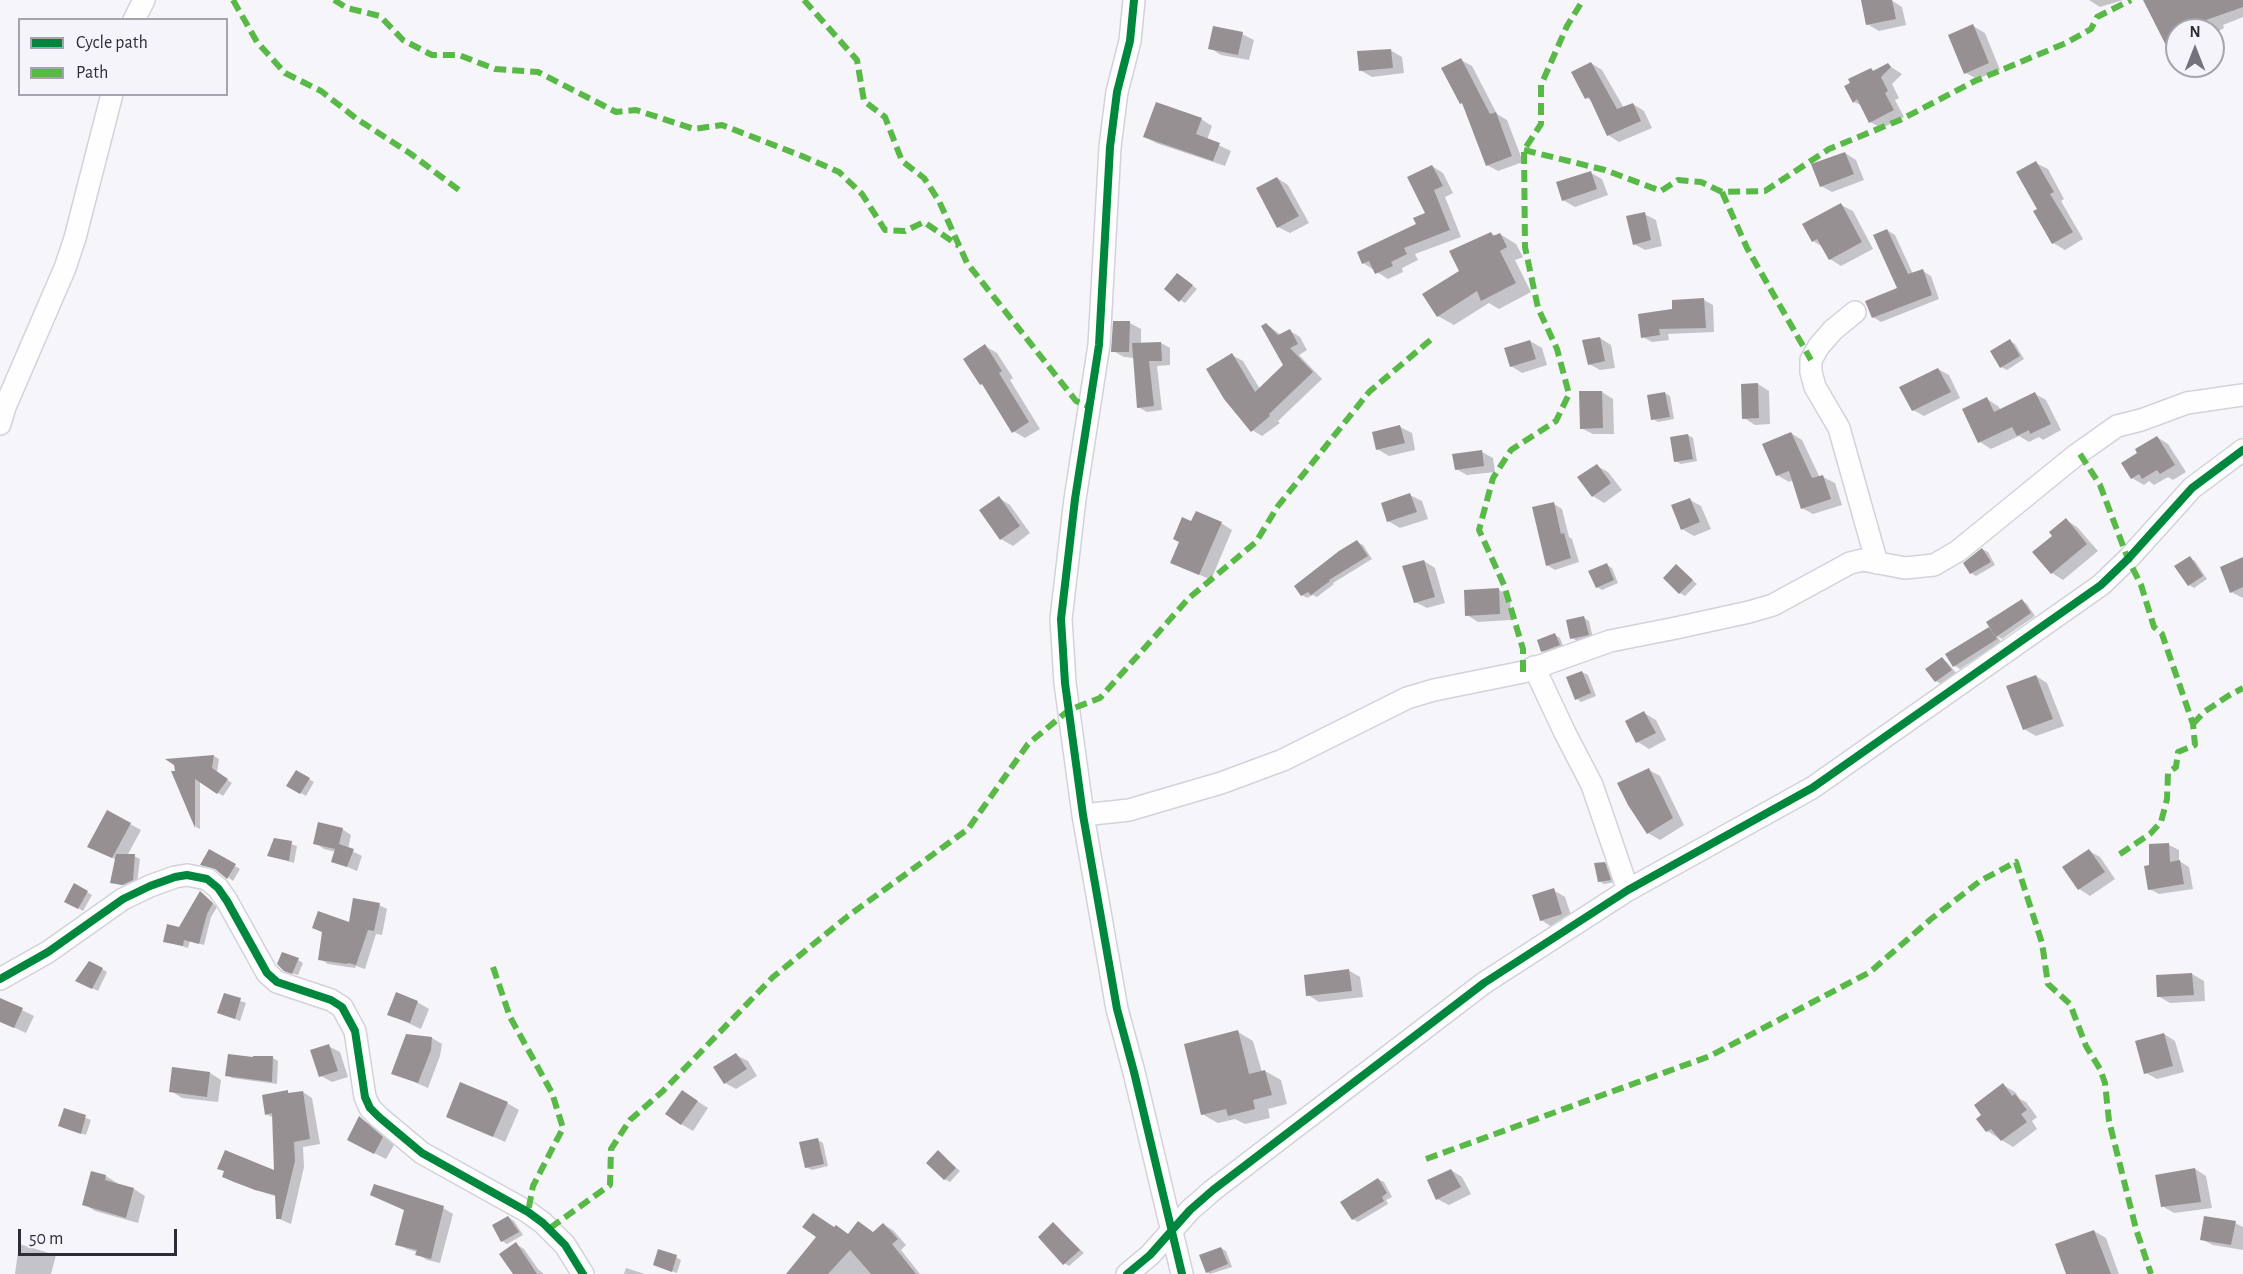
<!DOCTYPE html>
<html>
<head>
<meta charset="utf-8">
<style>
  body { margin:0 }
  #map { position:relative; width:2243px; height:1274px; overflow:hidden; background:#f6f5fa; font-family:"Alegreya Sans",sans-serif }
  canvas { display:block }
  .legend { position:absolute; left:18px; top:18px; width:210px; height:78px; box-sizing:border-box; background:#f5f4fb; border:2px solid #a5a4ad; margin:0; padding:8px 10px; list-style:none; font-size:18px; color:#2e2c38 }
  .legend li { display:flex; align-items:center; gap:12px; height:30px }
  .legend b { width:30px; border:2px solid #a5a4ad }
  .north { position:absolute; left:2165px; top:18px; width:60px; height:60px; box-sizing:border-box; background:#f5f4fb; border:2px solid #a5a4ad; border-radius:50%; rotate:0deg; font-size:16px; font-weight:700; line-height:24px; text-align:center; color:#2e2c38 }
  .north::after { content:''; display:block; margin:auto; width:21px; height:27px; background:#74727c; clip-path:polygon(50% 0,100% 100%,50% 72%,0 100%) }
  .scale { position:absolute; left:18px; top:1229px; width:159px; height:27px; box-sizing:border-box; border:3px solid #2e2c38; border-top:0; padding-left:8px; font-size:18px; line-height:21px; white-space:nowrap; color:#2e2c38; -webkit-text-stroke:4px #f5f4fb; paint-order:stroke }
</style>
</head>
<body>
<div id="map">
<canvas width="2243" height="1274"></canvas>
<ul class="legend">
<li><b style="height:8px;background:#00873e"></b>Cycle path</li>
<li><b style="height:8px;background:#58b947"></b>Path</li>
</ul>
<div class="north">N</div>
<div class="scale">50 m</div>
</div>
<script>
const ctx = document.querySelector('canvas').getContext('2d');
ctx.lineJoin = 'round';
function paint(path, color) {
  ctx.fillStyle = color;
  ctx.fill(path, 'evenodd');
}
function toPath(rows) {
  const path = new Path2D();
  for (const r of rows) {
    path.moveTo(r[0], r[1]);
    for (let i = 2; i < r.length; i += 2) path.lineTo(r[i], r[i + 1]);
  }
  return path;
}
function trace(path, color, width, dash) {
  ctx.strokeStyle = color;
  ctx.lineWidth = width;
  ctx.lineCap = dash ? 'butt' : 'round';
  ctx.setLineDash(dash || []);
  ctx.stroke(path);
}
paint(toPath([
  [1891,0,1902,7,1906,25,1879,31,1867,24],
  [2089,0,2123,0,2100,7],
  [2145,0,2243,0,2243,17,2223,25,2224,28,2213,34,2213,30,2177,30,2177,50],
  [1973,26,1985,33,2000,70,1977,79,1966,73],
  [1242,34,1254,40,1249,60,1221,55,1210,48],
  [1390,50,1402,57,1404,73,1372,77,1360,70],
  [1461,60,1472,66,1497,114,1507,120,1523,162,1498,171,1487,165,1465,105,1461,103],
  [1591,63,1602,70,1624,108,1633,104,1644,111,1652,128,1619,142,1608,135,1593,102,1587,98],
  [1888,65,1902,74,1892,84,1899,98,1895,100,1904,117,1882,128,1870,122,1863,106,1854,102,1871,69,1875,72],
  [1201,119,1212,126,1207,140,1231,151,1225,166,1156,143,1145,137],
  [1845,153,1856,160,1864,180,1832,192,1821,186],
  [2036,163,2048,169,2064,199,2061,201,2083,239,2065,250,2053,243,2039,210],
  [1432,166,1443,173,1453,193,1445,197,1461,237,1415,254,1418,260,1402,268,1403,272,1388,279,1363,263,1418,225,1427,214],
  [1591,173,1602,179,1608,195,1575,207,1563,200],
  [1277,178,1288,185,1309,223,1290,233,1278,227],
  [1841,205,1853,211,1873,249,1841,266,1830,259,1823,247,1813,241],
  [1644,214,1656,220,1662,246,1645,250,1634,244],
  [1887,230,1895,235,1913,274,1923,271,1931,276,1939,299,1881,322,1873,317,1899,289],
  [1491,233,1496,236,1500,234,1516,244,1523,257,1515,260,1531,292,1499,309,1489,303,1454,325,1438,316,1461,271],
  [1178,274,1197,289,1185,303,1180,300],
  [1704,300,1713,305,1714,332,1668,334,1669,340,1652,342,1643,337,1674,310],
  [1130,323,1141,329,1141,344,1161,343,1170,348,1170,365,1157,366,1162,410,1147,412,1138,407,1134,358,1124,357,1113,351],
  [1266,324,1281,335,1290,331,1300,337,1307,350,1299,355,1322,379,1278,421,1280,423,1262,436,1252,430,1232,355,1243,361,1260,389,1285,365],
  [1600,338,1611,345,1615,368,1600,370,1589,364],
  [1530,341,1542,348,1547,365,1522,373,1511,366],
  [2010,341,2015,344,2024,359,2007,370,2001,367],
  [985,346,997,353,1013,378,1010,380,1040,429,1025,438,1013,431,985,386,981,384],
  [1938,369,1949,375,1960,398,1924,416,1913,410],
  [1758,384,1769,391,1770,424,1755,425,1744,418],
  [1602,392,1613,399,1614,434,1593,434,1581,428],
  [1665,393,1670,396,1674,419,1658,422,1653,419],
  [2035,394,2046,400,2061,430,2043,440,2039,437,2029,442,2019,436,1991,449,1980,442,1987,399,1998,406,2001,410],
  [1400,427,1412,433,1415,450,1389,456,1377,449],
  [1791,433,1802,440,1820,478,1823,477,1835,483,1842,505,1813,514,1802,508,1793,480,1789,482,1777,475],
  [1688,435,1693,438,1697,461,1681,464,1675,461],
  [2157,437,2168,444,2186,472,2173,480,2168,477,2154,485,2149,481,2144,485,2132,478,2140,454],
  [1482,452,1493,458,1495,472,1467,475,1456,469],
  [1597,466,1608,472,1622,490,1604,503,1593,496],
  [1410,495,1422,501,1428,519,1400,528,1388,521],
  [999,498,1010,505,1030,533,1013,546,1001,539],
  [1690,500,1701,506,1711,529,1694,536,1682,529],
  [1554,504,1562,509,1569,537,1572,539,1579,562,1555,570,1547,565],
  [2066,520,2077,527,2098,551,2063,580,2052,573,2054,536],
  [1192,523,1221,523,1232,530,1211,580,1172,562],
  [1357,542,1363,545,1372,559,1333,583,1334,584,1317,597,1313,595,1307,598,1302,595],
  [1982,549,1988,552,1995,565,1976,576,1971,573],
  [2190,558,2195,561,2207,579,2194,588,2189,585],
  [2243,559,2243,598,2231,592],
  [1424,561,1435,568,1445,603,1427,608,1415,602],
  [1607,565,1612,568,1618,583,1602,590,1597,587],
  [1677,566,1697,584,1685,596,1680,593],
  [1499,590,1510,596,1511,620,1478,622,1467,615],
  [2022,601,2027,604,2035,616,2002,639,1997,636,2001,642,1960,669,1955,666,1947,654,1989,628,1994,632],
  [1584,618,1589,621,1593,638,1577,641,1572,638],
  [1555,635,1560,638,1564,648,1548,654,1542,651],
  [1942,659,1947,662,1956,673,1941,684,1936,681],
  [1582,672,1588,675,1596,696,1581,702,1576,698],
  [2036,676,2047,683,2064,726,2036,736,2024,729],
  [1644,713,1656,720,1666,740,1649,749,1638,742],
  [214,756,219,759,217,773,232,783,223,796,200,781,200,829,196,827,173,772],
  [1649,770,1660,776,1684,825,1660,840,1648,833],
  [297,772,314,782,306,796,288,786],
  [108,812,141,830,127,856,134,856,140,859,137,883,128,887,112,882,117,860,99,852],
  [342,829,351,835,348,849,362,856,357,871,333,861,336,852,324,849,315,843],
  [275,839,297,846,294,863,269,856],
  [2169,845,2179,850,2179,861,2189,867,2193,889,2159,894,2149,889,2151,866],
  [210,851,240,869,233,881,219,870,207,867],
  [2089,851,2100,857,2115,879,2090,896,2079,889],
  [1605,863,1610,866,1615,882,1604,884,1599,881],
  [74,885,92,895,83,911,66,901],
  [1553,890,1565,897,1573,921,1552,927,1541,920],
  [201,893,217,907,211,917,204,945,190,941,188,948,165,941,180,928],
  [379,905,387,909,382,935,376,934,365,969,356,966,355,968,328,964,320,959,324,933,314,928,350,924],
  [298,960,303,963,298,975,291,973],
  [102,969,107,972,98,991,82,983],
  [1348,970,1360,977,1363,997,1319,1002,1308,995],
  [2192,974,2204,981,2205,1001,2170,1003,2158,996,2157,977],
  [225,995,246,1003,240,1021,219,1013],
  [0,999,34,1016,26,1033,0,1021],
  [417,1002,429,1009,421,1029,389,1014],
  [1238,1032,1253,1041,1262,1072,1265,1071,1281,1080,1287,1104,1268,1109,1270,1118,1245,1124,1235,1119,1218,1123,1202,1114],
  [2164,1034,2175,1041,2184,1072,2157,1079,2146,1073],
  [432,1038,442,1044,440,1056,428,1088,393,1073],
  [328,1046,340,1052,348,1077,332,1082,321,1076],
  [736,1055,748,1061,757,1076,736,1089,725,1083],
  [273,1058,278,1061,277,1084,232,1078,227,1075],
  [210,1073,221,1080,218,1102,182,1098,171,1091],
  [2003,1085,2015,1092,2020,1099,2026,1102,2037,1117,2032,1121,2037,1129,2013,1147,1987,1131],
  [287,1092,291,1094,303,1092,312,1098,320,1144,303,1147,304,1167,291,1224,277,1218,277,1197,233,1182,223,1176,276,1172,274,1118,266,1114],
  [683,1092,708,1108,693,1131,681,1124],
  [507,1103,519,1110,505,1142,448,1116],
  [65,1110,91,1120,86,1135,65,1128],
  [360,1118,371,1125,394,1145,386,1159,360,1146],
  [818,1140,823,1143,828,1166,812,1170,806,1167],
  [938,1152,960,1171,950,1182,944,1179],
  [2195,1169,2206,1176,2212,1208,2174,1213,2162,1206],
  [1451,1170,1462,1177,1471,1194,1449,1205,1437,1199],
  [106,1176,117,1183,117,1185,134,1189,145,1196,138,1223,95,1211,84,1204],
  [1378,1179,1384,1182,1392,1197,1386,1200,1388,1204,1358,1222,1353,1219],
  [443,1208,453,1214,440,1263,427,1260,417,1254,417,1252,407,1249,397,1244],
  [508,1217,514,1221,523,1235,507,1244,502,1241],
  [2235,1223,2243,1227,2243,1250,2213,1245,2201,1239],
  [1053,1224,1084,1253,1069,1266,1064,1263],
  [884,1225,893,1230,906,1245,901,1250,920,1274,823,1274,837,1227,849,1235,874,1233],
  [2094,1231,2106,1238,2119,1274,2067,1274],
  [19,1244,56,1255,51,1274,15,1274],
  [516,1244,524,1249,538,1269,544,1274,515,1274],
  [1221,1248,1226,1251,1232,1267,1210,1274,1207,1272],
  [676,1257,681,1260,677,1273,654,1265],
  [626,1268,645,1274,624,1274]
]), '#0003');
paint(toPath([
  [1861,0,1892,0,1896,19,1866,25],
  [2143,0,2243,0,2243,7,2189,26,2191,30,2177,30,2177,67],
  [1973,24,1989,63,1964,74,1948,35],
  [1213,26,1243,32,1238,55,1208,49],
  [1391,49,1393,68,1359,71,1357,51],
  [1461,58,1490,114,1496,112,1512,156,1486,166,1462,103,1460,104,1441,68],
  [1591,62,1617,109,1633,103,1641,121,1607,136,1589,97,1585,99,1571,72],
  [1888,63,1891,67,1881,77,1888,91,1885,93,1894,110,1869,123,1857,99,1853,103,1844,86,1850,83,1848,79,1871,68,1873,71],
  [1156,102,1202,118,1196,134,1220,143,1213,161,1143,137],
  [1845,152,1854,174,1820,187,1811,164],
  [2036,161,2054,192,2050,194,2073,232,2052,244,2033,211,2037,209,2016,172],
  [1432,165,1443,186,1434,190,1450,230,1404,248,1407,254,1391,262,1393,266,1375,274,1369,261,1362,264,1357,252,1416,224,1413,218,1425,213,1407,177],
  [1591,171,1597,189,1562,201,1556,182],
  [1277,177,1299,216,1277,228,1256,188],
  [1841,203,1862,242,1829,260,1817,239,1812,242,1802,224],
  [1645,212,1651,240,1633,245,1626,216],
  [1887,229,1908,274,1923,269,1932,295,1872,318,1865,301,1897,288,1873,235],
  [1491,232,1493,236,1500,233,1507,247,1500,251,1516,283,1481,301,1477,291,1437,317,1422,294,1459,271,1449,251],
  [1177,273,1193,285,1179,302,1164,289],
  [1704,298,1706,328,1659,329,1660,335,1641,338,1638,314,1672,309,1672,300],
  [1113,321,1130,321,1129,352,1111,352],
  [1266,323,1278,335,1290,329,1298,344,1290,348,1313,372,1269,414,1270,416,1251,432,1224,399,1206,369,1232,353,1255,392,1283,365,1261,326],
  [1600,337,1605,361,1588,365,1582,340],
  [2010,339,2020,356,2000,368,1990,351],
  [1530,340,1536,359,1510,367,1504,348],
  [1161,342,1162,361,1149,361,1154,406,1137,408,1132,343],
  [985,344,1002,371,999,373,1029,422,1012,433,982,384,980,385,963,359],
  [1938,368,1951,392,1912,411,1899,387],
  [1758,383,1759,418,1742,419,1741,384],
  [1579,391,1602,391,1603,428,1580,429],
  [1665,392,1670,417,1651,420,1647,395],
  [2035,392,2051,424,2030,434,2029,430,2017,436,2012,427,1978,443,1962,409,1987,397,1994,412],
  [1400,425,1405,443,1376,450,1372,432],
  [1791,432,1812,478,1823,475,1831,499,1801,509,1789,471,1776,476,1762,444],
  [1688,434,1693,459,1674,462,1670,437],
  [2157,436,2175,465,2160,474,2157,470,2142,479,2139,474,2131,479,2121,463,2137,453,2135,449],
  [1482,450,1484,466,1455,470,1452,454],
  [1597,464,1611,483,1592,497,1577,477],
  [1410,493,1417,512,1387,522,1381,503],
  [999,496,1020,526,1000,540,979,510],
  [1690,498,1700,522,1681,530,1671,505],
  [1554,502,1561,534,1564,533,1571,558,1546,566,1532,507],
  [1196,511,1222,522,1199,575,1170,563,1179,542,1173,539,1182,517,1191,521],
  [2066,518,2087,544,2051,574,2032,552,2052,536,2049,532],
  [1357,540,1368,556,1329,580,1330,581,1311,595,1308,592,1301,596,1294,586,1339,551],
  [1982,548,1991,562,1970,574,1963,563],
  [2190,556,2203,576,2188,586,2174,566],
  [2243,557,2243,587,2230,593,2220,567],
  [1424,560,1435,597,1414,603,1402,566],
  [1607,563,1614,580,1596,588,1588,571],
  [1676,564,1693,580,1679,594,1663,578],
  [1499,588,1500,614,1465,616,1464,590],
  [2022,599,2031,613,1996,637,1986,622],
  [1584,616,1589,635,1570,639,1566,620],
  [1989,627,1997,639,1953,667,1945,654],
  [1555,633,1560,645,1541,652,1537,640],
  [1942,657,1952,670,1935,682,1925,669],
  [1582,671,1591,693,1575,700,1566,677],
  [2036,675,2053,719,2023,730,2006,686],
  [1644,711,1656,733,1636,743,1625,721],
  [214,755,212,768,228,779,217,794,195,779,195,828,171,771,175,771,174,765,165,759],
  [1649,768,1673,818,1647,834,1628,805,1617,783],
  [296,770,310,778,300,794,286,786],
  [107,810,131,823,112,858,87,847],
  [318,822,343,828,339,844,354,849,347,867,331,862,335,849,313,844],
  [274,838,292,841,289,861,267,856],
  [2169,843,2170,862,2180,860,2184,884,2148,890,2144,866,2149,865,2149,844],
  [209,849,236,864,227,879,215,869,200,865],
  [2089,849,2105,872,2078,890,2062,867],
  [116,854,135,854,133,880,122,885,110,883],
  [1605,862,1611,880,1598,882,1594,863],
  [74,883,88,891,78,909,64,902],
  [1554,888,1562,914,1540,921,1532,895],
  [200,891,213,903,207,914,199,944,184,940,183,946,163,942,167,924,179,927],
  [353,898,380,903,374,931,368,930,356,965,348,963,347,964,318,960,322,932,312,928,318,911,349,922],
  [282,952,299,958,292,974,284,971,277,964],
  [89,961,103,968,92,989,75,981],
  [1349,969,1352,991,1306,996,1304,975],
  [2192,973,2194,995,2157,997,2156,975],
  [396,992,418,1001,410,1023,387,1015],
  [224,993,241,998,235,1019,217,1013],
  [0,998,23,1008,14,1028,0,1022],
  [1238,1030,1249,1074,1265,1070,1272,1095,1253,1100,1255,1109,1228,1116,1226,1109,1201,1115,1184,1044],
  [2164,1033,2173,1066,2144,1074,2135,1041],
  [406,1034,432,1037,431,1050,418,1083,391,1074],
  [329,1044,338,1071,319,1077,310,1050],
  [736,1053,747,1069,724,1084,713,1067],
  [228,1054,253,1057,253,1056,273,1056,272,1082,225,1076],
  [172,1067,210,1072,207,1097,169,1092],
  [460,1082,508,1102,493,1137,446,1117],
  [2003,1083,2012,1096,2015,1094,2027,1110,2021,1114,2027,1122,2001,1141,1991,1129,1986,1132,1976,1119,1981,1115,1974,1105],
  [288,1090,288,1093,303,1091,310,1139,294,1142,295,1161,281,1219,276,1219,275,1195,255,1190,222,1177,224,1171,217,1169,225,1150,274,1170,272,1113,265,1115,262,1095],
  [682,1090,698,1101,681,1125,665,1114],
  [64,1108,86,1115,81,1134,58,1126],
  [359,1116,383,1137,374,1154,347,1140],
  [818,1138,824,1164,805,1168,799,1142],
  [938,1150,956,1168,944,1180,926,1163],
  [2195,1168,2201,1202,2161,1207,2155,1175],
  [1451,1169,1461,1187,1436,1200,1427,1180],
  [91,1171,106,1175,105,1180,134,1188,126,1218,82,1205],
  [1378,1178,1387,1193,1382,1197,1384,1201,1352,1220,1340,1202],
  [374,1184,444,1206,431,1259,415,1255,417,1250,395,1245,404,1210,370,1195],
  [813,1213,834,1227,836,1225,848,1234,858,1221,873,1232,883,1223,898,1239,892,1244,916,1274,871,1274,850,1250,828,1274,786,1274,816,1237,802,1227],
  [508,1216,519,1232,501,1242,492,1225],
  [2204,1216,2236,1221,2231,1245,2200,1240],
  [1053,1222,1080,1250,1063,1265,1038,1237],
  [2094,1230,2111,1274,2066,1274,2055,1244],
  [516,1242,537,1274,513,1274,499,1254],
  [1221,1247,1228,1264,1206,1273,1199,1255],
  [658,1249,677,1255,672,1272,653,1265]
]), '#979092');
const street = toPath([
  [1134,0,1130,41,1117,92,1110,147,1099,345,1075,499,1061,619,1065,683,1083,815,1117,1009,1134,1072,1182,1274],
  [134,20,144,0],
  [1855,312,1833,330,1819,346,1811,360,1811,372,1815,387,1839,428,1877,563],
  [0,424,5,407,65,268,75,238,112,94],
  [1534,667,1565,733,1592,785,1628,890],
  [1083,815,1129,810,1221,783,1283,760,1407,698,1434,690,1523,672,1610,641,1676,628,1749,612,1773,605,1850,563,1863,560,1905,568,1934,565,1958,551,2076,455,2117,426,2141,420,2187,403,2243,395],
  [0,979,48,952,123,899,150,886,175,877,187,875,207,879,218,888,227,901,267,973,277,982,331,1000,342,1007,355,1031,365,1097,370,1108,379,1117,422,1153,528,1212,543,1223,565,1245,583,1274],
  [1127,1274,1150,1255,1190,1210,1213,1190,1484,983,1628,890,1812,788,2101,585,2128,559,2192,488,2243,450]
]);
trace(street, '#d3d2dc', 24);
trace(street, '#fefefe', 21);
trace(toPath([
  [233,0,257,42,285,73,321,91,357,119,411,154,459,190],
  [334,0,347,8,380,16,403,40,432,55,459,55,495,69,538,72,616,112,636,110,694,129,722,125,802,156,839,172,862,194,885,230,905,231,924,222,959,246],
  [804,0,857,60,864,101,885,117,902,161,924,178,939,201,967,263,1076,401,1090,407],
  [1524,150,1605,170,1661,191,1678,180,1701,182,1722,192,1765,191,1829,149,1900,120,1975,81,2066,43,2091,29,2097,17,2131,0],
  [1722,192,1747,248,1811,360],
  [2080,454,2100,485,2128,559,2141,585,2154,627,2162,634,2193,724,2195,745,2178,752,2176,767,2168,773,2167,799,2161,822,2150,834,2117,856],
  [1523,672,1523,649,1504,585,1479,530,1493,478,1511,450,1556,421,1569,394,1557,349,1538,308,1525,247,1524,150,1541,124,1541,85,1567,26,1583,0],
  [2193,724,2204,712,2228,696,2243,688],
  [493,967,510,1017,552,1093,563,1128,533,1186,528,1212],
  [1426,1159,1710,1056,1870,972,1931,919,1980,881,2016,862,2042,943,2048,984,2070,1004,2086,1046,2100,1069,2105,1083,2109,1121,2136,1229,2151,1274],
  [550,1228,610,1185,611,1149,630,1120,663,1091,773,977,848,916,968,829,1028,744,1069,710,1100,698,1189,598,1256,542,1278,506,1369,392,1434,337]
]), '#58b947', 6, [12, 6]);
trace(toPath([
  [1134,0,1130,41,1117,92,1110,147,1099,345,1075,499,1061,619,1065,683,1083,815,1117,1009,1134,1072,1182,1274],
  [0,979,48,952,123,899,150,886,175,877,187,875,207,879,218,888,227,901,267,973,277,982,331,1000,342,1007,355,1031,365,1097,370,1108,379,1117,422,1153,528,1212,543,1223,565,1245,583,1274],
  [1127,1274,1150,1255,1190,1210,1213,1190,1484,983,1628,890,1812,788,2101,585,2128,559,2192,488,2243,450]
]), '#00873e', 8);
</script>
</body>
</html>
